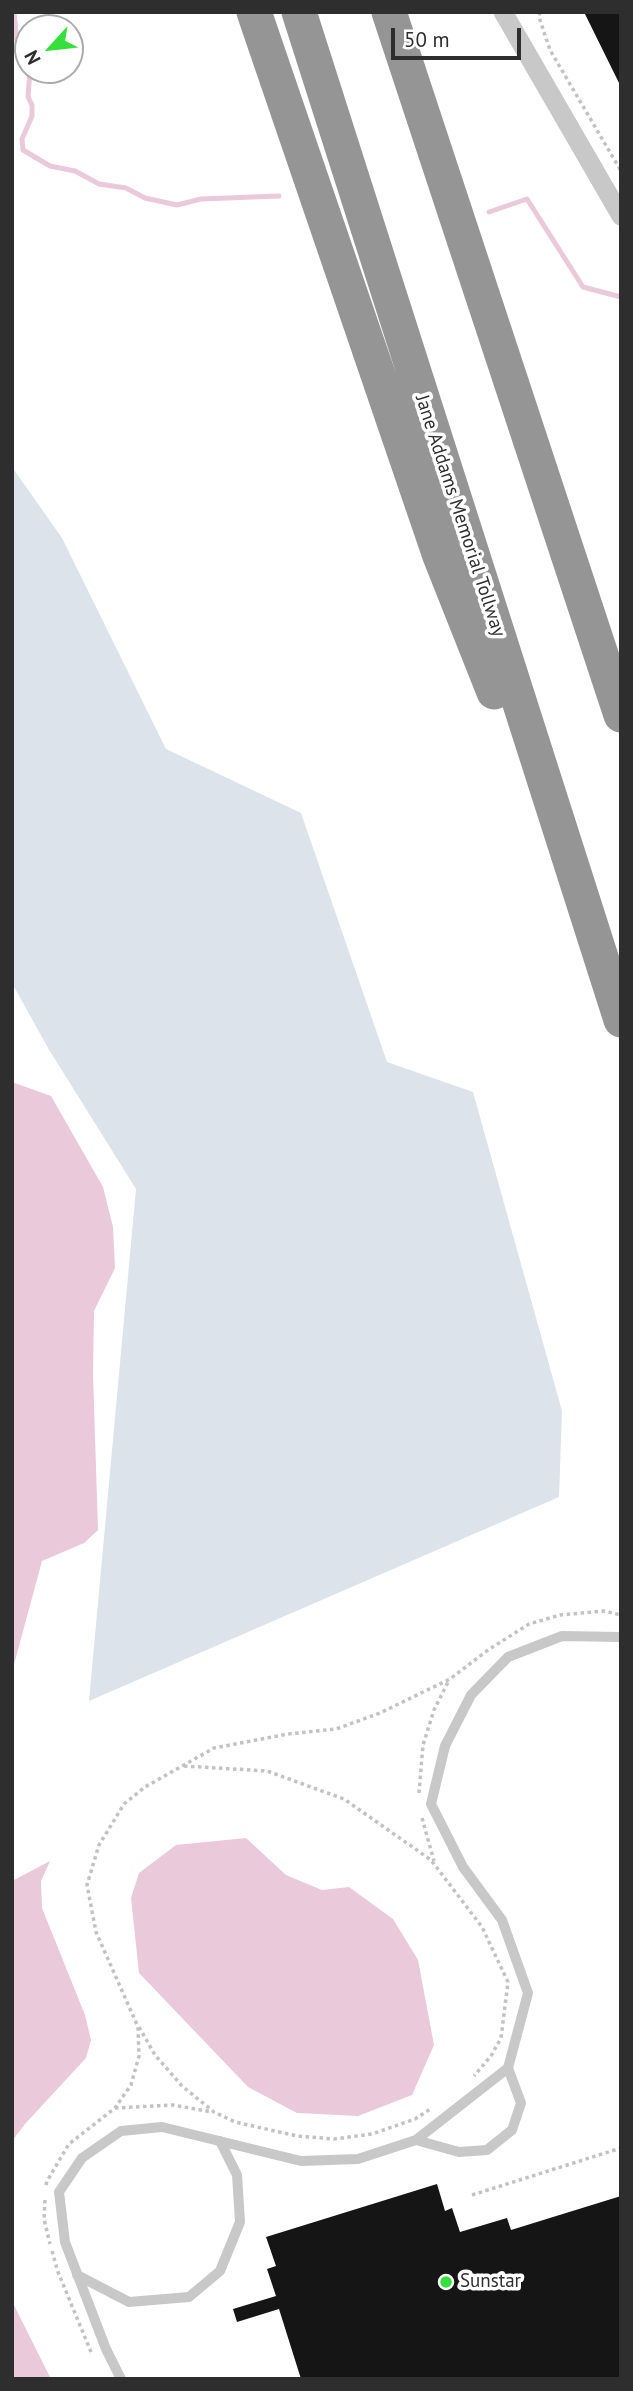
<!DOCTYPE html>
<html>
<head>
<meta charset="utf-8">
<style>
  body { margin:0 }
  #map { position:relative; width:633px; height:2391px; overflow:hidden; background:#fff; font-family:"PT Sans",sans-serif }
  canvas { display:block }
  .frame { position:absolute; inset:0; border:14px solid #2e2e2e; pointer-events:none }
  .north { position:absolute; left:14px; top:14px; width:70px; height:70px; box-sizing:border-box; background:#fff; border:2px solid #ababab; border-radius:50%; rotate:243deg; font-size:19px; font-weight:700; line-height:28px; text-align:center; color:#2e2e2e }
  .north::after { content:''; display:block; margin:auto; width:24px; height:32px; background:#36e03c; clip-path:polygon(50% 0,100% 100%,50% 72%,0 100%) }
  .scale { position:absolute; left:391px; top:28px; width:130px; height:32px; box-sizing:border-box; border:4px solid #2e2e2e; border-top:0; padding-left:9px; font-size:21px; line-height:24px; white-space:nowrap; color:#2e2e2e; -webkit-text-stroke:5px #fff; paint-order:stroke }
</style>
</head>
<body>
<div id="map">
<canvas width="633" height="2391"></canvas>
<div class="frame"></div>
<div class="north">N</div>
<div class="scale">50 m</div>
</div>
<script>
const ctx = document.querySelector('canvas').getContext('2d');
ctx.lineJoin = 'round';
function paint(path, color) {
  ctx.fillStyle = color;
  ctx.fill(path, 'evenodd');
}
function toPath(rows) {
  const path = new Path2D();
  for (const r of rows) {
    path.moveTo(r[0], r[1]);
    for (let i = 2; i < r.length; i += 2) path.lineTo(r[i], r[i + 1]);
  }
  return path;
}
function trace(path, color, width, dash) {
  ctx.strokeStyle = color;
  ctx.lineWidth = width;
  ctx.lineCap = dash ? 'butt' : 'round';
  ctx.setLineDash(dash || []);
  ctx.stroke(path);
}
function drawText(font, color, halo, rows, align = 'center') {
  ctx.font = font + ' "PT Sans",sans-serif';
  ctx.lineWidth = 7;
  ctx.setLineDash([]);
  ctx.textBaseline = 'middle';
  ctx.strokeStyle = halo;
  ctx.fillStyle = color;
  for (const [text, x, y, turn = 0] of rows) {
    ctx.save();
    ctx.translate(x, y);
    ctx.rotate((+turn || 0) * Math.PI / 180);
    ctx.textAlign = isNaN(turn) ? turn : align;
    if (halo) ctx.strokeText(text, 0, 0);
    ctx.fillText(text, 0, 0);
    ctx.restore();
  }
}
paint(toPath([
  [12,467,62,538,166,749,301,813,387,1062,473,1092,562,1411,559,1497,89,1701,136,1189,48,1048,12,983]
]), '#dce3eb');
paint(toPath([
  [12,1082,51,1096,103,1187,113,1227,115,1268,94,1311,93,1374,98,1530,84,1543,42,1561,12,1672],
  [246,1838,286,1875,322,1890,349,1887,393,1919,418,1960,434,2045,412,2095,358,2116,297,2113,248,2087,139,1973,131,1898,139,1873,176,1845],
  [50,1861,41,1881,42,1908,85,2015,91,2040,86,2058,25,2124,12,2141,12,1881],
  [12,2302,13,2303,51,2379,14,2379,12,2375]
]), '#eac9da');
trace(toPath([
  [14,12,17,43,28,63],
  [30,70,28,97,32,105,32,116,22,139,23,150,50,166,75,171,99,184,126,188,145,198,177,205,201,199,279,196],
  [489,212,527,199,583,287,621,297]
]), '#eac9da', 5);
paint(toPath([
  [584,12,621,12,621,87],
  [437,2184,445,2211,452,2208,460,2232,507,2218,511,2230,621,2196,621,2379,301,2379,279,2309,237,2322,233,2309,276,2296,267,2269,276,2266,266,2237]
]), '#151515');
trace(toPath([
  [540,12,539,17,550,50,621,171],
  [184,1766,267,1771,344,1799,431,1860,482,1927,508,1982,501,2038,491,2056,474,2076],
  [419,1793,423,1745,434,1710,449,1680],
  [422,1818,434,1861],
  [139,2027,155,2055,182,2086,214,2112,235,2122,297,2136,334,2139,372,2134,415,2119,432,2108],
  [115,2108,173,2105,212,2112],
  [46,2185,47,2181,69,2144,115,2108,131,2085,139,2056,138,2027,96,1932,87,1885,99,1845,124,1804,145,1787,214,1748,288,1734,336,1729,380,1713,450,1679,488,1650,529,1624,560,1615,604,1611,621,1615],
  [472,2195,621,2148],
  [45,2200,44,2219,50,2244],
  [52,2251,58,2272,91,2352]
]), '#c2c2c2', 3.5, [3.5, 3.5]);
trace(toPath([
  [416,2140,459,2152,487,2150,512,2130,521,2103,508,2068],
  [77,2275,129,2302,189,2297,220,2271,240,2222,237,2175,220,2141],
  [121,2379,106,2349,65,2242,59,2192,82,2158,121,2131,162,2127,301,2161,358,2159,416,2140,508,2068,528,1993,502,1920,463,1867,431,1804,445,1746,471,1695,508,1657,562,1636,621,1637]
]), '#c8c8c8', 10);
trace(toPath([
  [503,12,621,216]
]), '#c8c8c8', 19);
trace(toPath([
  [254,12,440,556,494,692],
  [299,12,621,1020],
  [389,12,621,715]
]), '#959595', 35);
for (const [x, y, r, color] of [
  [446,2282,7,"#36e03c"]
]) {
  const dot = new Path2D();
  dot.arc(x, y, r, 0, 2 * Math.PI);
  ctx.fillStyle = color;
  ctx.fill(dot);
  trace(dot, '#fff', 2.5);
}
drawText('19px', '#2e2e2e', '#fff', [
  ["Jane Addams Memorial Tollway",460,516,72]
]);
drawText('19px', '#2e2e2e', '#fff', [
  ["Sunstar",460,2282]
], 'left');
</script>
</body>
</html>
